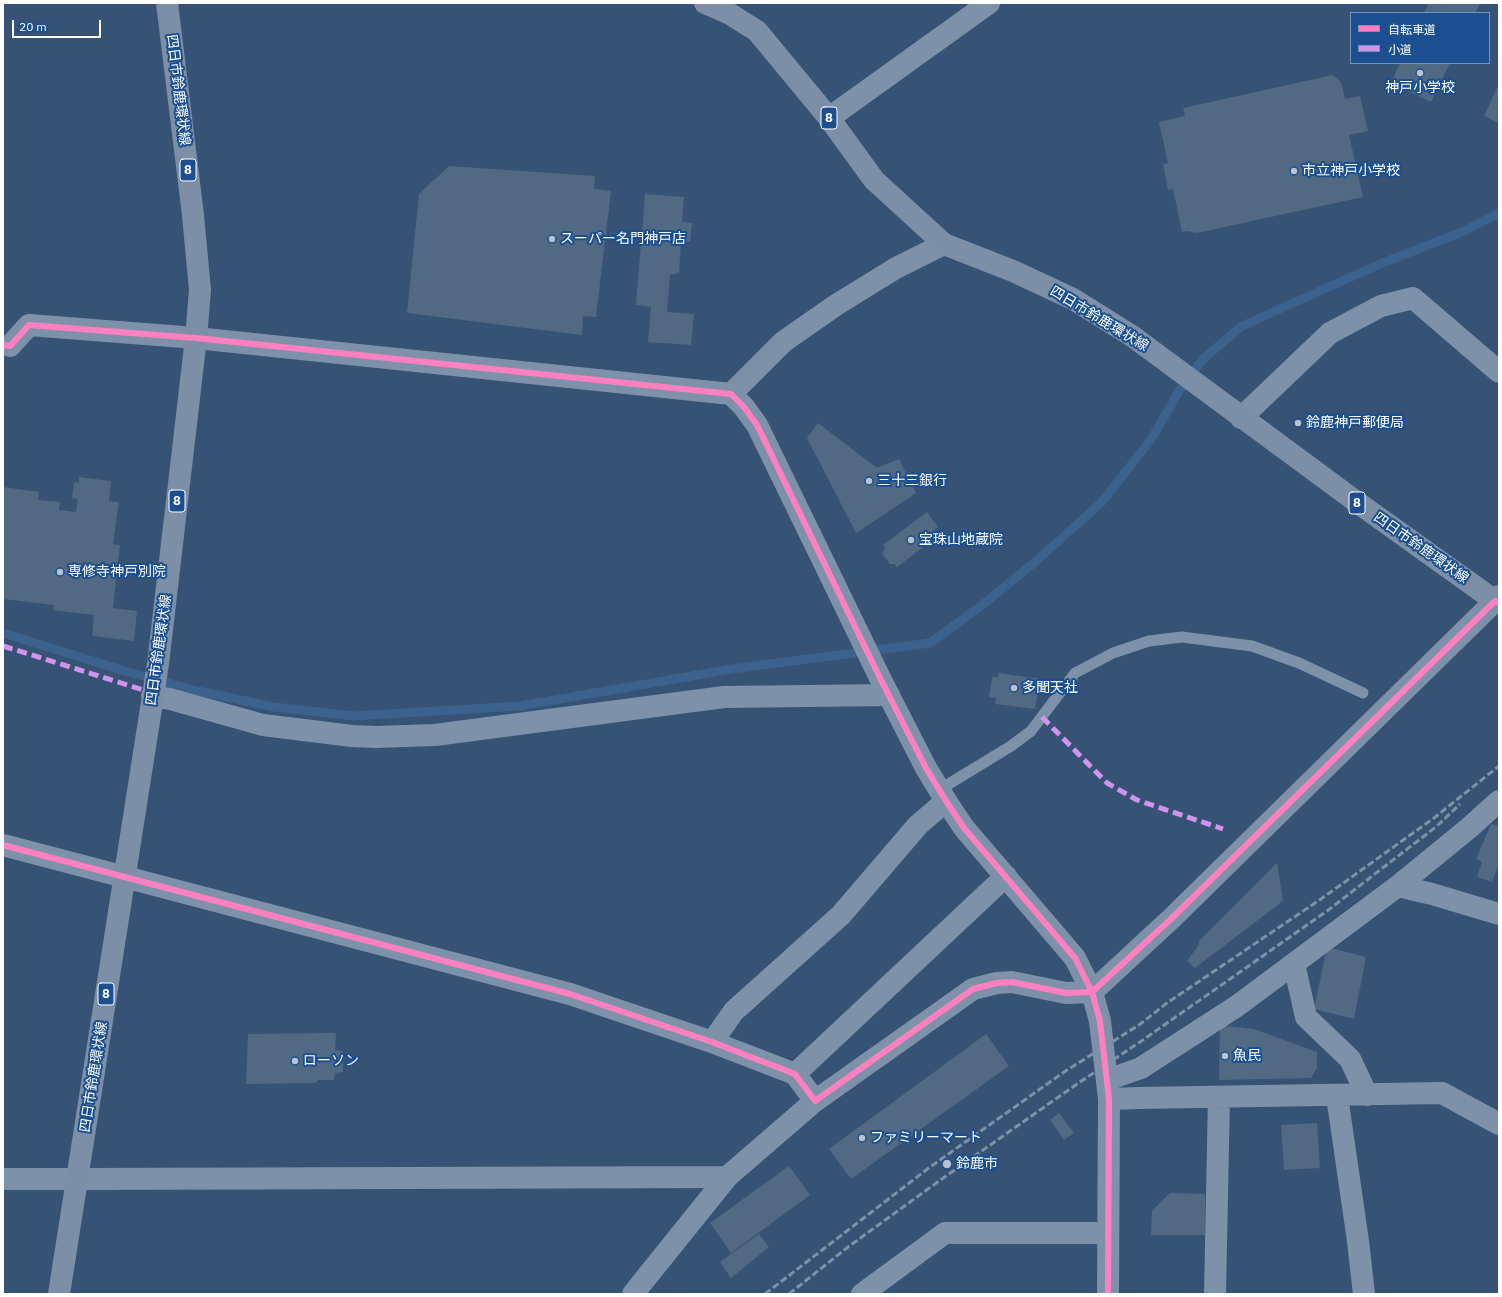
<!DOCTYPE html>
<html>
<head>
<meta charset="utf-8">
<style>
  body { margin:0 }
  #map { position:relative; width:1502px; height:1297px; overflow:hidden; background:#365274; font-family:"IBM Plex Sans","Noto Sans JP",sans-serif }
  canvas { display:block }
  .frame { position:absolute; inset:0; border:4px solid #fff; pointer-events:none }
  .legend { position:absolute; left:1350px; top:12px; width:140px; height:52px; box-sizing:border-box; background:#1b4f8f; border:1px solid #7695bc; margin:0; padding:5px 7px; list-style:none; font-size:12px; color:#fff }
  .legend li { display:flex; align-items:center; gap:8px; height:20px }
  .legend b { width:20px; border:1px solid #7695bc }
  .scale { position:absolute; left:12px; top:20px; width:89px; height:18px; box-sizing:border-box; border:2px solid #fff; border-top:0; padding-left:5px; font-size:12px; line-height:14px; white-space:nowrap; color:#fff; -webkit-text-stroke:3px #1b4f8f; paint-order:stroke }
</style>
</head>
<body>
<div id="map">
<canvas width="1502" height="1297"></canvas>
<div class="frame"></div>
<ul class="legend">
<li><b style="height:5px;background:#ff80c0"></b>自転車道</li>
<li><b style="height:5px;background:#d193ec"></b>小道</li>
</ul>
<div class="scale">20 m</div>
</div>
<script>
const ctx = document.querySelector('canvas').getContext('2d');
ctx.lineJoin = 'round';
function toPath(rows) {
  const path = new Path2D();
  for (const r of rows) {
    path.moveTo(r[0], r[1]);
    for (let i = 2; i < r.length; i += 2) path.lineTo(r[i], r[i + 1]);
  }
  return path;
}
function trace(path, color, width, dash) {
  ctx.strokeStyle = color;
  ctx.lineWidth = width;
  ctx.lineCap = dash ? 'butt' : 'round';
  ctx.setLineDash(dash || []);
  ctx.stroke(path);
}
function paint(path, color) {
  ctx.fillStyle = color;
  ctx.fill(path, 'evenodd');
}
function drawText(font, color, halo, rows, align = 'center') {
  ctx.font = font + ' "IBM Plex Sans","Noto Sans JP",sans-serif';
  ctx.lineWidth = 4;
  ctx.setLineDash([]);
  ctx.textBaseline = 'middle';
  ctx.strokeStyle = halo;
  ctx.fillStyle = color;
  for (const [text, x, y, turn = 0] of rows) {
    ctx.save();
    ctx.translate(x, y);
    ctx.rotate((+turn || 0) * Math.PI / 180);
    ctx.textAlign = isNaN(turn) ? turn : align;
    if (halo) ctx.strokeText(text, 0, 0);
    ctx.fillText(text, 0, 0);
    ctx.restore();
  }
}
trace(toPath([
  [3,633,125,671,193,690,274,707,354,716,520,706,732,669,930,643,981,606,1035,562,1102,502,1152,438,1179,391,1203,359,1242,326,1380,264,1464,231,1499,213]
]), '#3b618d', 9);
paint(toPath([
  [1429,3,1480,3,1475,13,1424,13],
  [1400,63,1450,63,1431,102,1391,83],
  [1333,75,1341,82,1345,99,1360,96,1368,131,1349,135,1363,197,1197,233,1187,231,1182,232,1173,189,1168,190,1163,164,1168,163,1159,122,1185,116,1183,108],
  [1499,84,1499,123,1484,116],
  [449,166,595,176,594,189,611,191,596,317,583,316,582,335,407,313,419,194],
  [645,194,684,197,682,222,692,223,690,241,681,243,679,273,670,275,667,312,694,314,691,345,648,342,651,307,636,305],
  [818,423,877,468,899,459,916,493,856,533,807,438],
  [79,477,111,481,109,501,119,502,113,544,120,545,113,608,137,611,134,641,92,636,94,615,53,610,54,605,3,599,3,487,39,492,38,500,60,502,59,510,76,512,78,499,72,498,74,482,79,483],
  [927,512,938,527,934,530,938,536,897,567,895,564,890,564,882,554,885,549,883,545],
  [999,673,1040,679,1035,709,995,704,996,698,989,697,992,677,998,677],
  [1491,824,1499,826,1499,864,1492,882,1477,877,1482,862,1476,859],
  [1277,863,1283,901,1195,968,1187,961,1198,946,1200,940],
  [1327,947,1366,957,1354,1019,1314,1009],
  [1220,1025,1254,1029,1317,1052,1317,1068,1311,1078,1219,1080],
  [336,1033,335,1050,343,1051,343,1072,335,1073,334,1080,318,1080,315,1083,246,1084,248,1034],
  [986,1034,1009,1066,851,1179,829,1149],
  [1059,1113,1074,1133,1064,1140,1050,1120],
  [1317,1123,1320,1168,1284,1170,1281,1125],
  [789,1166,810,1195,731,1253,710,1223],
  [1170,1193,1205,1194,1205,1235,1151,1235,1152,1211],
  [759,1234,769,1247,731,1278,720,1262]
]), '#526984');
trace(toPath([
  [939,790,1011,746,1031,731,1075,673,1113,653,1149,641,1182,637,1252,646,1299,663,1363,693]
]), '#7d92a8', 11);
trace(toPath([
  [829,118,989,3],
  [731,394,783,342,836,305,896,268,944,244],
  [1241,418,1330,333,1381,306,1413,298,1499,372],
  [152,696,170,699,263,725,352,736,376,737,435,735,724,697,889,695],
  [3,845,570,994,712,1042,795,1074],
  [1398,886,1432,894,1499,914],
  [1294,964,1306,1017,1350,1059,1367,1095],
  [712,1042,734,1011,841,915,918,825,946,801],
  [1107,1080,1141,1068,1237,1006,1398,886,1469,828,1499,801],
  [1337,1096,1358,1241,1364,1294],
  [1109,1099,1139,1098,1442,1093,1499,1124],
  [3,1179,78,1179],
  [633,1294,727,1177],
  [862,1294,945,1233,1107,1233],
  [1215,1294,1219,1097]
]), '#7d92a8', 22);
trace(toPath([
  [10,346,29,325,196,338,731,394,744,407,757,425,881,680,926,768,946,801,964,828,1075,958,1092,992,1100,1021,1109,1099,1108,1294],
  [1006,876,795,1074,815,1101,973,989,997,983,1012,982,1066,993,1092,992,1172,918,1495,601],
  [78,1179,727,1177,815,1101]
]), '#7d92a8', 22);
trace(toPath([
  [705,3,730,14,757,31,829,118,874,180,944,244,1013,271,1073,299,1132,336,1354,500,1470,583,1495,601,1499,596],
  [59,1294,158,664,196,338,200,290,193,215,167,3]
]), '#7d8ea7', 22);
trace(toPath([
  [765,1294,930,1167,1067,1070,1139,1025,1167,1003,1321,899,1434,818,1499,766],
  [789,1294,848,1247,939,1181,1077,1084,1140,1042,1327,911,1437,826,1460,804]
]), '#7e92a7', 3, [7, 3]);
trace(toPath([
  [3,646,153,693],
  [1042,717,1107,783,1137,800,1223,829]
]), '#d193ec', 5, [10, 5]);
trace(toPath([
  [3,345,10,346,29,325,196,338,731,394,744,407,757,425,881,680,926,768,946,801,964,828,1075,958,1092,992,1100,1021,1109,1099,1108,1294],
  [3,845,570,994,712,1042,795,1074,815,1101,973,989,997,983,1012,982,1066,993,1092,992,1172,918,1495,601,1499,603]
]), '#ff80c0', 6);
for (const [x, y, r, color] of [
  [1420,73,4,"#b9c2ce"],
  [1294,171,4,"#b9c2ce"],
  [552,239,4,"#b9c2ce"],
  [1298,423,4,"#b9c2ce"],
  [869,481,4,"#b9c2ce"],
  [911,540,4,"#b9c2ce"],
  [60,572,4,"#b9c2ce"],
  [1014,688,4,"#b9c2ce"],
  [1225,1056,4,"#b9c2ce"],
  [295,1061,4,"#b9c2ce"],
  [862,1138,4,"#b9c2ce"],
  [947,1164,5,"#b9c2ce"]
]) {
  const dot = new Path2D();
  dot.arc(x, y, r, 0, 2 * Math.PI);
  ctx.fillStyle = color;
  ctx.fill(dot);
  trace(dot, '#1b4f8f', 1.5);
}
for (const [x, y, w] of [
  [829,118,16],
  [188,170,16],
  [177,501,16],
  [1357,503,16],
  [106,994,16]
]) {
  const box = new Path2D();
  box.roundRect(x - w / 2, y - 11, w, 22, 3);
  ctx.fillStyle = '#1b4f8f';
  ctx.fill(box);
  trace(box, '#fff', 1);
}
drawText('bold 13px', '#fff', null, [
  ["8",829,118],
  ["8",188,170],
  ["8",177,501],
  ["8",1357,503],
  ["8",106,994]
]);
drawText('14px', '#fff', '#1b4f8f', [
  ["神戸小学校",1420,88,"center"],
  ["市立神戸小学校",1302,171],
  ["スーパー名門神戸店",560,239],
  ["鈴鹿神戸郵便局",1306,423],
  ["三十三銀行",877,481],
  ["宝珠山地蔵院",919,540],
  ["専修寺神戸別院",68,572],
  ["多聞天社",1022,688],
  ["魚民",1233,1056],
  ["ローソン",303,1061],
  ["ファミリーマート",870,1138],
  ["鈴鹿市",956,1164]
], 'left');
drawText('14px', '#fff', '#1b4f8f', [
  ["四日市鈴鹿環状線",178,90,83],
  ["四日市鈴鹿環状線",1099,319,31],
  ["四日市鈴鹿環状線",1421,548,35],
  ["四日市鈴鹿環状線",159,650,-82],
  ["四日市鈴鹿環状線",94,1077,-81]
]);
</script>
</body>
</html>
